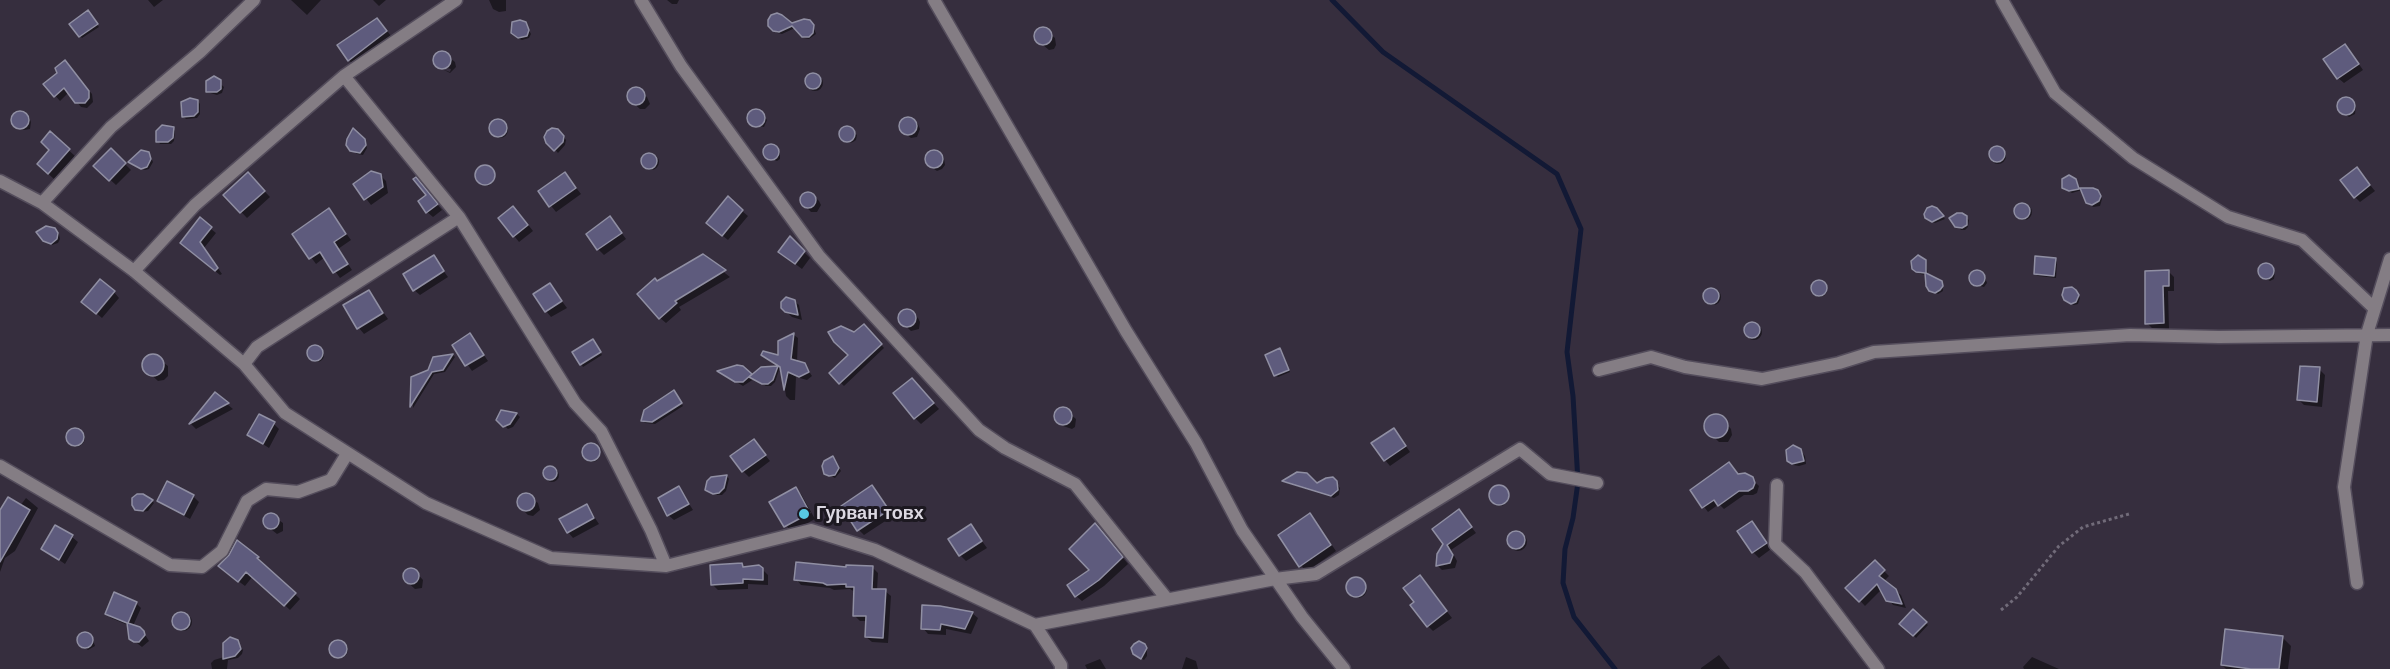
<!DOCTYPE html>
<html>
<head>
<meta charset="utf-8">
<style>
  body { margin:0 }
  canvas { display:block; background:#362e3e }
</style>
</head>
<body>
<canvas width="2390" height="669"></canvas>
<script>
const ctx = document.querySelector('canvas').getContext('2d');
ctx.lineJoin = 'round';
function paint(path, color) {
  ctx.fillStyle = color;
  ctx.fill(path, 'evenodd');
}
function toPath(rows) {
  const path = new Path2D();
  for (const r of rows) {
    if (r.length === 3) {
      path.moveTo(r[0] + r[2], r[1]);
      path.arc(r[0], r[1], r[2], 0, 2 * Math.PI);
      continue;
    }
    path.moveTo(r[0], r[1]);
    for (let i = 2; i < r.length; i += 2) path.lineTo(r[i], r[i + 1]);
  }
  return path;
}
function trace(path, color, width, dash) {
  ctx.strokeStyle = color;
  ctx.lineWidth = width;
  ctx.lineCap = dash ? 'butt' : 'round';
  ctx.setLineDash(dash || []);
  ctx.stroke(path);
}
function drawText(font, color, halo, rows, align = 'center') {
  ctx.font = font + ' "Work Sans",sans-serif';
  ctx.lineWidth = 6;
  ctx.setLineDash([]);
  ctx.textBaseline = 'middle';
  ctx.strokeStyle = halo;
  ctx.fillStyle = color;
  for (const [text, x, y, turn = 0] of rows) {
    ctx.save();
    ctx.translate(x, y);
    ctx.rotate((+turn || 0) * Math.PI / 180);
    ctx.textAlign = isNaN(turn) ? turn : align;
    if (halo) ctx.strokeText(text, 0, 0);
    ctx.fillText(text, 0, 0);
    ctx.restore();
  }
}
paint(toPath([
  [148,0,163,0,154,7],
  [291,0,321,0,307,15],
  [373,0,386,0,379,6],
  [489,0,506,0,506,11,499,12,493,9],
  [667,0,666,0,679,0,677,4,672,4],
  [90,15,99,27,82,38,80,36],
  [525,23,531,34,529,38,522,40,517,38],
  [812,23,816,34,809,39,804,38,795,28,782,34,777,33,770,26],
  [382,24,391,36,353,65,349,60],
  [1044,29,1055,38,1056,45,1054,49,1049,50,1037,40,1038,31],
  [2350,51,2363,70,2344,83,2338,78],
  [444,53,455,62,456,67,450,73,442,69,450,72,451,69,439,66,435,61,438,55],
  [69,67,92,94,93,102,87,108,81,107,69,92,60,101,45,84],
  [815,83,8],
  [214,78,224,87,222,93,217,95,207,92],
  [636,88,647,97,650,104,645,109,640,109,630,100,630,91],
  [2344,98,2356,106,2355,114,2349,117,2340,110,2339,105],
  [198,101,200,104,200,114,197,118,186,119,183,116],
  [754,111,764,116,767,120,764,127,751,124,748,120,750,113],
  [21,112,29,117,31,122,30,129,24,130,14,124,13,117],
  [908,118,918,124,920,129,917,137,911,138,903,132,901,127,904,120],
  [500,130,8],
  [847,127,857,135,856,140,853,142,850,143,842,135,842,130],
  [173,128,175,131,174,141,171,144,160,144,158,141],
  [50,133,75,156,54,179,44,170,51,150],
  [561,133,566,140,565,145,558,153,548,142],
  [363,137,367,148,363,155,357,154,349,147],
  [768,145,780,152,780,159,777,161,767,157,765,150],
  [1998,156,8],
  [111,150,131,170,116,185,95,166],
  [936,152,944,158,945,165,942,169,937,171,928,165,926,160,929,153],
  [149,153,153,162,149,169,145,170,133,164],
  [651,162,8],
  [486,177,9],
  [2357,169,2375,191,2360,202,2355,197],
  [248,174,270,197,247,218,225,195],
  [380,175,386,181,388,193,371,205,355,184],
  [570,180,581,194,556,212,540,192],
  [2075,180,2080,190,2095,190,2098,193,2102,199,2100,206,2093,207,2086,200,2082,190,2072,193,2065,189],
  [421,185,442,210,433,217,427,212,428,195],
  [807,193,813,195,819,201,821,205,817,212,811,212,802,202,804,195],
  [2024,212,8],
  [1936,209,1945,219,1935,223,1929,220],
  [329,210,351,240,338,249,352,270,340,278,325,257,316,264,294,234],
  [742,211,748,216,728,240,713,228],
  [519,213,533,231,519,242,500,218],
  [1962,215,1969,220,1968,227,1965,230,1961,230,1951,218],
  [200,220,216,233,204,248,222,274,220,275,187,248],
  [615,224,626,239,604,255,598,249],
  [52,228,59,234,60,239,58,243,52,245,39,232],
  [790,238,810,258,802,269,786,257],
  [703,256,730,277,679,307,681,310,666,323,660,318,657,283],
  [433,257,448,277,420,295,414,290],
  [2055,259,2057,262,2056,278,2038,276,2035,274],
  [1923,260,1926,262,1928,275,1942,283,1943,291,1938,294,1932,291,1927,275,1920,274,1912,265],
  [2263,265,2275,271,2274,279,2270,281,2263,277,2260,271],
  [2168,271,2174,277,2174,291,2168,291,2169,329,2153,329,2147,323],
  [1979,272,1985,277,1987,283,1984,287,1973,284,1970,279,1973,274],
  [1820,290,7],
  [550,285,567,308,551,317,546,311],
  [1713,297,8],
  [368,291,388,319,364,334,359,328],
  [2076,291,2080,298,2078,304,2074,305,2068,302],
  [114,292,119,298,102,318,89,307],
  [793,300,799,305,802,320,792,317,786,311],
  [905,311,911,312,918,318,920,322,919,329,911,331,901,321,901,314],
  [1754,332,8],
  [864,326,884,348,844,386,831,373,850,355,855,334],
  [470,335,488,361,472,371,454,345],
  [794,335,798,338,797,362,804,364,812,376,807,380,796,377,795,400,790,400,786,396,781,365,780,367,763,355,779,357,780,342],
  [595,343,602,355,583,367,581,364],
  [317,355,7],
  [1280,350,1290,372,1278,377,1275,375],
  [153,355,168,366,168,376,164,380,158,381,144,368,144,362,148,357],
  [453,355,455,357,445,372,434,374,413,408,412,378,429,371,431,362,436,358],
  [780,367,775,382,771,386,766,386,754,379,743,386,720,372,743,368,752,376,762,368],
  [2319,369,2325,375,2322,407,2304,405,2299,400],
  [918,386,939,409,921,424,915,418],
  [674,392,683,406,655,424,645,423,643,421,645,413,652,404],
  [215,394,233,409,196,429,191,424],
  [1064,409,1076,419,1075,427,1072,429,1063,426,1057,420,1056,413],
  [502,412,517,414,520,417,513,427,508,429,498,420],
  [1714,417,1721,418,1731,429,1732,435,1728,442,1719,442,1706,429,1707,422],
  [274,424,279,429,269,448,249,435],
  [76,438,9],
  [1399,436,1410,452,1390,466,1385,460],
  [754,441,770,461,749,477,743,471],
  [592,454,8],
  [1798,448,1805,456,1806,464,1799,466,1793,465,1787,458,1787,451],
  [833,458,841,471,835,478,825,473],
  [552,475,7],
  [1301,474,1317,485,1332,479,1340,488,1339,495,1334,498,1284,482],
  [727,476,729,479,726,491,722,495,717,495,710,492,712,478],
  [1739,476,1753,480,1759,486,1757,493,1753,495,1744,495,1724,509,1719,504,1708,512,1692,491],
  [872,487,893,516,864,535,859,530],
  [1500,497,9],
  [679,488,693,510,674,520,668,515],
  [795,489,801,494,815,519,791,532,771,502],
  [527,495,538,503,540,510,533,516,528,515,518,505,520,497],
  [193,496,199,502,190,519,165,506,159,501],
  [26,498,38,508,15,551,5,558,0,572,0,513,20,506],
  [152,501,154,503,148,511,141,512,137,510],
  [587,506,599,524,573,538,568,532],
  [1459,511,1476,533,1451,550,1457,561,1455,568,1442,570,1437,565],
  [270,514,283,523,283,531,277,534,267,526,264,522,267,516],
  [1315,521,1336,551,1306,572,1280,535],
  [1752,523,1771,549,1759,558,1753,552],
  [971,526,987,548,966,561,960,555],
  [1101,531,1128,564,1104,586,1082,601,1076,596,1091,570],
  [1518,542,9],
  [72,537,78,542,65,564,43,549],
  [237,543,258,558,300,599,290,610,253,576,245,586,226,572],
  [1875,562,1889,576,1884,581,1901,595,1906,608,1893,605,1882,589,1865,606,1848,588],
  [742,565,745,568,762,569,768,575,768,585,748,584,748,589,718,590,712,584],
  [872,567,878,573,877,591,885,591,891,596,888,643,872,642,866,637,867,621,860,621,854,615,855,592,850,589,834,590,830,588,801,585,796,579,848,569],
  [407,570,414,570,423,580,422,588,415,589,405,580,404,576],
  [1420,577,1452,618,1433,631,1428,626,1416,602],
  [1358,589,9],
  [136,603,141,608,133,626,142,630,149,641,142,647,133,640,130,626,111,618,106,613],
  [1913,611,1928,625,1916,638,1902,623],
  [972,613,978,618,971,634,946,629,946,635,928,634,923,628],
  [183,622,9],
  [84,634,92,637,95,646,88,650,80,644,79,637],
  [2283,638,2291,646,2288,669,2226,669,2222,665],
  [340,650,8],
  [238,643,243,650,242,654,238,658,228,660,227,669,212,669,211,663,214,660,224,657],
  [1147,648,1147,656,1144,660,1139,657],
  [1719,655,1730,669,1701,669,1701,668],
  [1186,657,1196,661,1198,669,1182,669],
  [2032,657,2059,669,2024,669,2023,667],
  [1100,659,1106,669,1087,669,1085,665]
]), '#0007');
trace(toPath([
  [1332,0,1383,52,1557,174,1581,229,1567,352,1573,396,1578,482,1573,518,1565,549,1563,583,1574,617,1615,669]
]), '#121935', 5);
const building = toPath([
  [88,10,98,24,79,37,69,24,88,10],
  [777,13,782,15,792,23,804,19,810,20,814,25,813,33,809,37,802,37,792,26,779,32,773,31,768,26,768,20,771,15,777,13],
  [377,18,387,31,348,61,337,45,377,18],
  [520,20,526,22,529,30,527,36,518,38,511,33,512,22,520,20],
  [1043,36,9],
  [2345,44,2359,64,2337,79,2323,59,2345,44],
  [442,60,9],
  [65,60,89,91,89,98,85,103,75,103,64,88,54,97,43,84,57,73,55,68,65,60],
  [813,81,8],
  [214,76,221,80,221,89,217,92,206,92,206,81,214,76],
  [636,96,9],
  [2346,106,9],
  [190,98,198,100,198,112,194,116,182,117,181,102,190,98],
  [756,118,9],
  [20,120,9],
  [908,126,9],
  [498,128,9],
  [162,125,174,127,173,138,168,142,156,142,156,131,162,125],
  [847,134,8],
  [353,128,365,139,366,145,360,153,350,151,346,145,347,139,353,128],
  [552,128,558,129,564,136,563,142,554,151,546,143,544,137,547,131,552,128],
  [50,131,70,149,48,174,37,164,49,150,41,142,50,131],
  [771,152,8],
  [1997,154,8],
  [111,148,126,163,109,181,93,166,111,148],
  [934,159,9],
  [141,150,149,152,151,159,147,167,141,169,128,162,141,150],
  [649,161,8],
  [485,175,10],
  [2357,167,2370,185,2354,198,2340,180,2357,167],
  [371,171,381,174,383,187,364,200,353,184,371,171],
  [248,172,265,191,240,213,223,195,248,172],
  [565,172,576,188,549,207,538,191,565,172],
  [2069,175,2076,179,2079,189,2069,191,2062,188,2062,179,2069,175],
  [416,177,438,204,426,213,418,201,426,195,413,179,416,177],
  [2080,188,2093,188,2098,190,2101,196,2099,201,2092,205,2086,203,2080,188],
  [808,200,8],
  [728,196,743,210,722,236,706,223,728,196],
  [2022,211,8],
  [513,206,528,225,513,237,498,218,513,206],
  [1932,206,1937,208,1944,216,1932,222,1925,218,1924,214,1927,208,1932,206],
  [329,208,346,234,334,242,348,264,333,273,320,252,309,259,292,234,329,208],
  [1957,213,1962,213,1967,216,1967,225,1962,228,1955,227,1949,218,1957,213],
  [610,216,622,233,597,250,586,234,610,216],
  [200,217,212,227,200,242,218,268,215,271,180,243,200,217],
  [46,226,55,228,58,233,57,239,51,244,43,241,36,232,46,226],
  [790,236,805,251,795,264,778,252,790,236],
  [703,254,726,270,675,301,677,303,659,319,637,294,655,278,657,281,703,254],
  [434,255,444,271,413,291,403,274,434,255],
  [1918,255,1926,260,1926,273,1942,281,1943,286,1940,290,1935,293,1929,291,1926,286,1925,273,1916,272,1912,269,1911,261,1918,255],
  [2035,256,2056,258,2054,276,2034,274,2035,256],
  [2266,271,8],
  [1977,278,8],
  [2169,270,2169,286,2163,286,2164,323,2145,324,2145,271,2169,270],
  [100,279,115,291,96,314,81,302,100,279],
  [1819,288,8],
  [550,283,562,301,545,312,533,294,550,283],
  [2072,287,2076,290,2079,295,2076,302,2071,304,2064,300,2062,295,2064,288,2072,287],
  [1711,296,8],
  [369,290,383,313,357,329,343,305,369,290],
  [786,297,795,300,798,315,785,312,781,308,781,302,786,297],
  [907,318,9],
  [1752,330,8],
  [864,324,882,344,839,384,829,373,848,355,834,342,828,332,841,326,854,332,864,324],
  [470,333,484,355,465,366,452,345,470,333],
  [794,333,791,359,805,363,809,372,799,377,788,372,784,390,780,367,761,355,763,351,778,355,778,341,794,333],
  [593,339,601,352,580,365,572,352,593,339],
  [315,353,8],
  [1280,348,1289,370,1274,376,1265,355,1280,348],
  [453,354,443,370,432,372,410,407,411,377,428,370,433,357,453,354],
  [153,365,11],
  [737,365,743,366,752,374,743,382,735,382,717,371,737,365],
  [778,366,773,380,768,384,762,384,749,377,761,367,778,366],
  [2300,366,2320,367,2317,402,2297,400,2300,366],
  [912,378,934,403,914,419,893,393,912,378],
  [674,390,682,403,652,422,641,421,644,410,674,390],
  [215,392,229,403,189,424,215,392],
  [1063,416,9],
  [501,410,517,413,510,424,503,427,496,420,501,410],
  [259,414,275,422,263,444,247,435,259,414],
  [1716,426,12],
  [75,437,9],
  [1394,428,1406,446,1384,461,1371,443,1394,428],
  [754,439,766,455,742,472,730,456,754,439],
  [591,452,9],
  [1793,445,1801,449,1804,461,1792,464,1787,461,1786,450,1793,445],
  [833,456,839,468,835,475,829,476,824,474,822,466,824,461,833,456],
  [1729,462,1738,474,1745,473,1753,477,1755,483,1753,488,1748,491,1739,491,1718,506,1714,500,1702,508,1690,490,1729,462],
  [550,473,7],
  [1297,472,1307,473,1317,483,1326,478,1333,477,1337,481,1338,490,1331,496,1282,481,1297,472],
  [727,475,724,488,719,493,713,494,705,490,707,481,711,477,727,475],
  [167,481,194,495,184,515,157,501,167,481],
  [872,485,889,510,857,531,841,506,872,485],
  [1499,495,10],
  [679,486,689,504,667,516,658,498,679,486],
  [796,487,810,513,784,527,769,502,796,487],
  [526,502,9],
  [137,494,143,494,153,500,143,511,135,510,132,505,132,498,137,494],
  [8,497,30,510,0,562,0,510,8,497],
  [587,504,594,518,567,533,559,519,587,504],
  [1459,509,1472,527,1447,545,1453,555,1450,563,1436,566,1437,554,1443,544,1432,529,1459,509],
  [271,521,8],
  [1310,513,1331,545,1299,567,1278,535,1310,513],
  [1752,521,1767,543,1752,553,1737,531,1752,521],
  [1095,523,1123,557,1099,580,1075,597,1067,585,1089,570,1069,549,1095,523],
  [971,524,982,541,959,556,948,539,971,524],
  [55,525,73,535,59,560,41,549,55,525],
  [1516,540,9],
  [237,540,259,557,257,558,296,593,284,606,246,572,238,582,218,566,229,555,237,540],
  [1875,560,1885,570,1879,576,1896,589,1902,604,1886,601,1877,584,1859,602,1845,588,1875,560],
  [796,562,846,567,846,565,873,566,872,589,886,589,883,638,865,637,866,616,853,616,854,587,846,587,846,584,827,585,823,583,794,580,796,562],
  [742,563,743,567,759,565,763,568,763,580,743,579,743,583,711,585,710,565,742,563],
  [411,576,8],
  [1420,575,1447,611,1427,627,1410,605,1414,602,1403,588,1420,575],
  [1356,587,10],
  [114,592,137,602,128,623,140,627,144,631,145,635,139,642,134,642,129,639,127,623,105,614,114,592],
  [922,605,940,606,973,612,965,629,941,624,940,630,921,629,922,605],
  [1913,609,1927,622,1913,636,1899,624,1913,609],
  [181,621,9],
  [2225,629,2283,636,2279,669,2251,669,2221,665,2225,629],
  [85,640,8],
  [230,637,238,640,241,649,235,656,223,659,223,643,230,637],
  [338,649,9],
  [1139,641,1145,644,1147,648,1141,659,1133,654,1131,648,1134,644,1139,641]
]);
paint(building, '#5e5b7d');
trace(building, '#908fa3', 1.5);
const street = toPath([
  [641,0,681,66,819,256,979,430,1005,448,1075,484,1167,599],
  [934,0,1126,331,1196,443,1242,530,1302,617,1344,669],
  [2002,0,2055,93,2133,158,2228,217,2302,240,2374,308],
  [344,76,459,217,575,403,601,431,651,530,666,566],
  [0,181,42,203,134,271,244,364,285,413,426,503,551,558,666,566,811,530,875,550,1035,625,1275,579,1316,574,1520,449,1550,474,1597,483],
  [42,203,111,127,200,52,254,0],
  [134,271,195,205,344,76,456,0],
  [244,364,257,347,459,217],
  [1599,370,1651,357,1685,367,1762,379,1839,363,1874,352,2130,335,2219,337,2390,335],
  [0,466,170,565,202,567,222,551,247,501,266,489,298,492,331,480,347,454],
  [1777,485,1775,544,1805,572,1878,669],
  [2357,583,2344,487,2367,334,2390,259],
  [1035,625,1061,665,1061,669]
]);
trace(street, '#544d5c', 15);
trace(toPath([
  [2001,610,2017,597,2059,546,2083,527,2129,514]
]), '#716b79', 3, [3, 3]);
trace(street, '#847d84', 12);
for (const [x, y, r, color] of [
  [804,514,6,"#58c9e3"]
]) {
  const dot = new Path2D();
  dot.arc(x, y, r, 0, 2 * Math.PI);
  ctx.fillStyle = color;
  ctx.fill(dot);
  trace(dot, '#1c1820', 2);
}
drawText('bold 18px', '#dcd8e2', '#1c1820', [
  ["Гурван товх",816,514]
], 'left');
</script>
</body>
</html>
